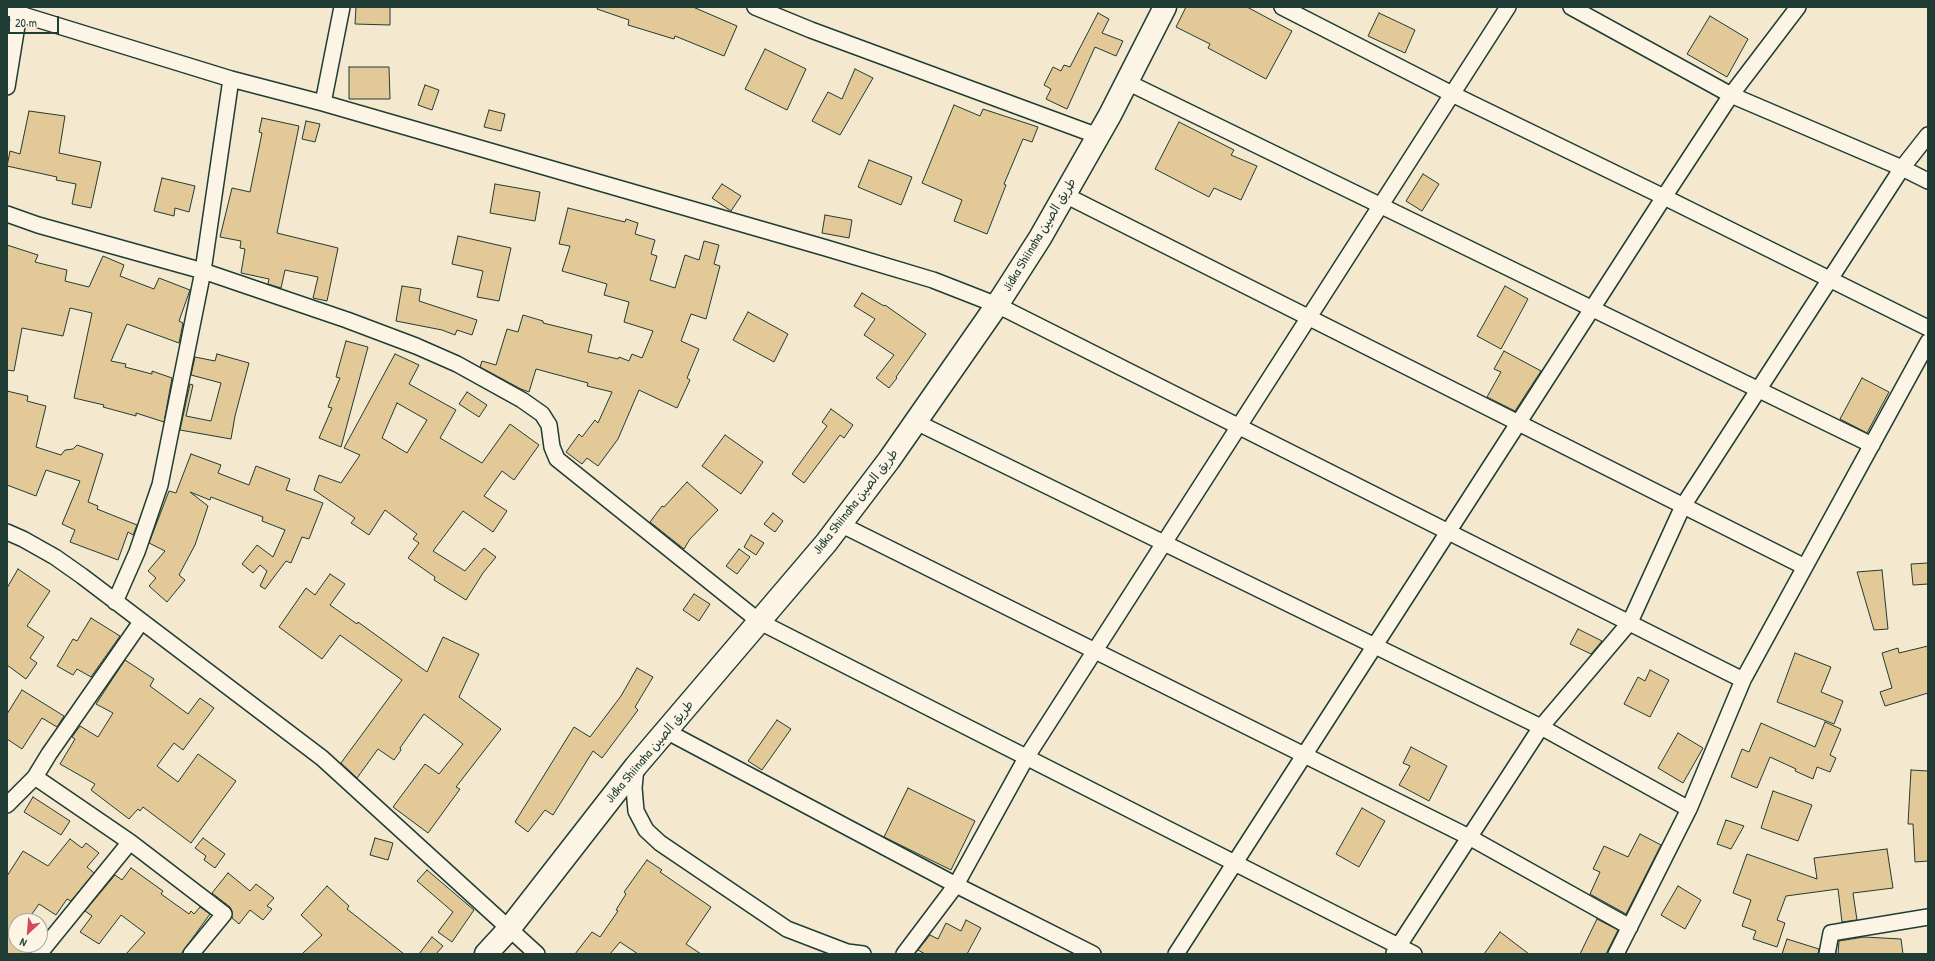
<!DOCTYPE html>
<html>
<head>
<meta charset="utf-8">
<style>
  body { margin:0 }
  #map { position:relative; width:1935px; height:961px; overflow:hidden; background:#f4e8ce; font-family:"Patrick Hand",sans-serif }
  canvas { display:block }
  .frame { position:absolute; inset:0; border:8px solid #1f3d34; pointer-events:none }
  .north { position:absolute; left:8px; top:913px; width:40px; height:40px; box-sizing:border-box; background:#fcf5e5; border:1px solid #a4ab9e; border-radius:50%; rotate:206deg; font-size:11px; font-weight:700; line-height:16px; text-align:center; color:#1f3d34 }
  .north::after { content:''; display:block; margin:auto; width:14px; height:18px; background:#d1495b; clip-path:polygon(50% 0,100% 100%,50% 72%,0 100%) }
  .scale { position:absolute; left:8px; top:16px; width:51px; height:18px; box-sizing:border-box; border:2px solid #1f3d34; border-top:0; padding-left:5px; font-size:12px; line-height:14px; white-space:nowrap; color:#1f3d34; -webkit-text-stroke:3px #fcf5e5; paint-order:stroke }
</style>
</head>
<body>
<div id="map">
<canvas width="1935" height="961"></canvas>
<div class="frame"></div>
<div class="north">N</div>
<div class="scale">20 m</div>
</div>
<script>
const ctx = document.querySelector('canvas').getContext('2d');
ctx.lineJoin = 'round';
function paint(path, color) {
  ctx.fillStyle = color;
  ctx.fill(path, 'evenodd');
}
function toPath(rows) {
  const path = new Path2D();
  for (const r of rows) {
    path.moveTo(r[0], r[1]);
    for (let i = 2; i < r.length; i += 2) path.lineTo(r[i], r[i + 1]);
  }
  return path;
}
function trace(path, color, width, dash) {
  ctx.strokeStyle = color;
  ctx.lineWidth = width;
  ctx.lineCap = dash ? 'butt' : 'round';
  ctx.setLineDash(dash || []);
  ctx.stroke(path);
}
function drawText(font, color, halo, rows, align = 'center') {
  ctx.font = font + ' "Patrick Hand","Playpen Sans Arabic",sans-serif';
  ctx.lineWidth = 4;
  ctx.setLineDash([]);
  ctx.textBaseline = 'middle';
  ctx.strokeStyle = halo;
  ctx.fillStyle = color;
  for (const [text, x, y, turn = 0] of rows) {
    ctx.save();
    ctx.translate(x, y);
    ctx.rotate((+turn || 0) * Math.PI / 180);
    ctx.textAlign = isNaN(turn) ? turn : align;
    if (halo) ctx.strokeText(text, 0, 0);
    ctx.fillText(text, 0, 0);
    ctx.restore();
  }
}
const building = toPath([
  [356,7,390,7,390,25,355,24,356,7],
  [598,7,693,7,737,26,724,56,675,36,674,39,628,25,629,20,597,9,598,7],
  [1186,7,1247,7,1292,31,1266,79,1208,48,1210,44,1176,27,1186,7],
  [1098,13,1109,19,1102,33,1123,41,1116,56,1095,47,1067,109,1046,99,1051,89,1044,85,1053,67,1061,71,1064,65,1070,67,1098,13],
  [1379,13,1415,30,1405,53,1368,36,1379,13],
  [1710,16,1748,39,1727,77,1687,54,1710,16],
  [765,49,806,69,787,110,745,89,765,49],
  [349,67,389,67,390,99,349,99,349,67],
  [855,69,873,78,840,135,812,121,828,92,842,99,855,69],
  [425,85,439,90,432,110,418,105,425,85],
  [954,105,980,116,983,109,1038,127,1032,142,1023,139,1004,184,1006,185,987,234,954,221,962,200,922,183,954,105],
  [489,110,505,114,501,131,484,127,489,110],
  [29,111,65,116,59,153,101,162,91,208,72,204,76,184,56,180,57,177,7,166,10,151,20,154,29,111],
  [262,118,299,126,277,233,338,248,327,301,313,298,318,277,285,270,281,288,268,284,269,279,241,273,245,249,240,248,241,241,220,237,232,188,250,192,262,133,259,132,262,118],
  [306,121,320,124,315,142,302,139,306,121],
  [1179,122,1234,150,1231,155,1257,166,1241,200,1214,188,1209,197,1155,169,1179,122],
  [869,160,912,177,901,205,858,187,869,160],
  [1423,174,1439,184,1422,211,1406,201,1423,174],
  [162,178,195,186,189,212,175,208,174,216,154,211,162,178],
  [495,184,540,192,535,221,490,213,495,184],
  [722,184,741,196,731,211,712,198,722,184],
  [568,208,625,222,626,219,638,223,635,234,655,240,651,254,657,256,650,280,675,288,685,255,699,260,704,241,719,245,714,264,720,266,706,319,691,314,681,341,699,349,687,378,690,380,677,408,639,390,618,439,598,466,587,458,582,464,566,452,579,434,582,437,595,420,598,423,612,392,587,386,588,383,536,369,529,392,521,389,480,367,482,361,496,365,507,329,518,332,523,315,543,321,543,323,592,335,588,352,618,359,619,357,629,361,632,354,642,358,653,331,624,322,629,302,604,295,607,284,562,271,570,246,559,244,568,208],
  [825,215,852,220,849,238,822,233,825,215],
  [458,236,511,248,499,301,477,297,483,271,452,264,458,236],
  [7,245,38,255,35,262,67,270,65,281,89,287,103,256,124,265,120,276,154,289,159,278,190,290,179,321,183,323,179,343,127,324,111,361,126,364,125,367,152,374,152,371,172,378,164,422,136,413,136,416,103,407,104,405,74,398,92,313,70,308,63,336,22,328,14,371,7,370,7,245],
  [402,286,421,289,419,301,477,320,472,335,457,330,455,335,442,330,396,321,402,286],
  [1505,286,1528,299,1501,349,1477,336,1505,286],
  [862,293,884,306,885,305,926,334,896,377,897,378,889,388,876,378,894,355,864,335,875,319,854,306,862,293],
  [748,312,788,334,774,362,733,340,748,312],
  [346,341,368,347,341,447,319,438,332,408,328,407,340,378,336,377,346,341],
  [1504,351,1541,371,1515,411,1487,397,1501,372,1494,369,1504,351],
  [217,354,249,363,235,416,231,439,180,430,190,384,193,385,186,416,211,421,221,383,191,375,195,357,215,361,217,354],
  [395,354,419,365,409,384,456,410,440,438,482,463,510,424,539,445,514,480,502,471,484,496,507,511,493,532,463,511,433,551,465,571,484,548,496,557,483,573,466,600,434,580,435,577,408,558,419,543,413,539,417,534,385,510,369,535,351,523,355,518,314,490,319,475,341,483,360,455,344,448,395,354],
  [397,403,427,420,407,453,382,438,397,403],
  [1862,378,1889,392,1867,433,1840,419,1862,378],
  [7,391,28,396,27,401,46,406,36,447,61,455,65,450,73,449,77,445,103,454,88,502,98,506,97,509,137,525,133,535,128,532,118,560,70,542,75,530,62,524,80,481,46,470,36,496,7,485,7,391],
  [467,392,487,405,479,417,459,404,467,392],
  [831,409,853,425,844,438,840,435,804,483,792,474,827,426,822,422,831,409],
  [725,435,763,462,741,494,702,466,725,435],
  [191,454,221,465,218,473,249,485,256,466,290,479,286,490,323,503,309,539,302,537,291,563,286,561,265,589,260,586,267,571,260,565,253,573,242,564,257,545,273,557,285,530,262,521,263,517,211,497,210,500,190,492,208,506,195,545,179,575,185,580,167,602,149,586,156,578,148,571,165,551,149,543,169,491,176,493,191,454],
  [687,482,718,510,690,539,684,549,650,522,662,506,664,507,687,482],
  [773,513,783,521,775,532,764,524,773,513],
  [751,535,764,543,756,555,744,547,751,535],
  [739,549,750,557,737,574,726,566,739,549],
  [1928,563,1928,584,1913,585,1911,564,1928,563],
  [18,569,50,591,27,626,44,637,30,658,37,663,26,679,7,665,7,588,18,569],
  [1882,570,1888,629,1874,630,1857,572,1882,570],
  [330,574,345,584,330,605,357,624,358,622,427,672,443,637,479,654,459,697,501,729,456,787,460,789,428,833,393,807,425,764,439,774,463,744,424,714,400,748,401,750,394,760,378,749,357,778,341,763,402,680,340,635,322,659,279,627,306,588,315,595,330,574],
  [694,594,710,604,699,621,683,610,694,594],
  [91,618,120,636,91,677,77,669,73,675,57,666,73,639,77,641,91,618],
  [1578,629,1602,641,1591,654,1570,644,1578,629],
  [1928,646,1928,693,1885,706,1880,692,1892,688,1882,653,1898,648,1899,653,1928,646],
  [1795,653,1831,667,1821,692,1843,701,1834,724,1777,702,1795,653],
  [125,660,154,679,150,686,188,714,200,698,214,708,183,750,174,743,157,766,178,782,198,754,236,781,191,843,143,807,140,811,138,809,129,819,91,790,95,784,60,764,75,739,72,737,80,726,98,737,113,713,96,704,125,660],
  [637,668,653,677,635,707,638,710,602,758,593,751,553,815,545,810,528,832,515,822,574,727,590,737,621,696,637,668],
  [1650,670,1669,680,1650,717,1624,704,1638,677,1645,681,1650,670],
  [22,690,64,716,57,727,42,718,22,749,7,739,7,714,22,690],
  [777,720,791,729,762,770,748,761,777,720],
  [1825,722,1841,729,1830,755,1836,758,1830,772,1817,767,1813,779,1795,771,1796,769,1770,757,1757,788,1731,777,1742,749,1749,752,1761,723,1815,747,1825,722],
  [1678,733,1703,748,1683,783,1658,768,1678,733],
  [1411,747,1447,766,1429,801,1399,785,1410,766,1403,763,1411,747],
  [1911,770,1928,771,1928,861,1915,862,1913,824,1908,824,1911,770],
  [908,788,975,821,951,870,884,837,908,788],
  [1773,791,1812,805,1798,841,1761,828,1773,791],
  [33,797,70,821,61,835,24,812,33,797],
  [1362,808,1385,821,1359,867,1336,854,1362,808],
  [1726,820,1744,826,1731,849,1717,844,1726,820],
  [1640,834,1661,845,1626,914,1590,894,1600,872,1593,869,1604,846,1628,857,1640,834],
  [203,838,225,854,215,868,204,860,206,856,195,848,203,838],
  [375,838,393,843,388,860,370,855,375,838],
  [70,839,82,848,86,843,99,853,87,867,94,873,71,901,67,899,56,915,39,904,27,921,16,921,16,945,24,945,31,951,30,954,7,954,7,876,23,851,48,866,70,839],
  [1887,849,1893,888,1853,893,1857,920,1842,922,1838,889,1786,896,1777,920,1785,923,1777,947,1753,939,1756,931,1742,926,1751,900,1733,893,1747,854,1817,879,1814,858,1887,849],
  [647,860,662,870,660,872,711,907,686,944,701,954,638,954,620,942,610,954,575,954,592,932,600,937,618,911,616,910,626,894,624,892,647,860],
  [131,868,163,891,161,894,189,914,191,911,194,914,200,907,210,914,181,954,126,954,145,933,121,915,99,944,80,932,92,916,85,911,115,875,122,880,131,868],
  [427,870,474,910,452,942,438,932,453,912,417,881,427,870],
  [228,873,250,891,256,884,274,898,267,906,272,909,263,920,250,910,239,924,232,918,232,911,230,907,212,893,228,873],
  [327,886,349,906,347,909,404,954,302,954,322,935,301,915,327,886],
  [1678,886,1701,900,1685,929,1661,915,1678,886],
  [1597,919,1618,930,1606,954,1580,954,1597,919],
  [966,920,981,928,967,954,925,954,918,950,930,935,938,939,946,923,961,931,966,920],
  [1500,932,1529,954,1484,954,1500,932],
  [432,937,443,946,436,954,419,954,432,937],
  [1864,937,1901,939,1903,954,1838,954,1839,941,1864,937],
  [1787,939,1819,949,1818,954,1782,954,1787,939]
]);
paint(building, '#e3c898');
trace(building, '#1f3d34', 1);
const street = toPath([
  [755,7,811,30,1098,136],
  [1282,7,1452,94,1664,197,1928,328],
  [1571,7,1731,95,1902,168,1928,181],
  [7,10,231,79,323,103,826,248,933,280,997,305,1743,680],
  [1127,82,1872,445],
  [7,87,20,7],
  [323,103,342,7],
  [1065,195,1805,567],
  [7,214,38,225,203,271,347,320,416,346,457,364,522,400,542,414,549,425,552,447,557,459,760,622,1414,954],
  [916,422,1541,727,1689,809],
  [840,524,1469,837,1630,927],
  [7,532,23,539,55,557,82,576,322,758,537,954],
  [115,602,137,552,160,485,203,271,231,79],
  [666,731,956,885,1093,954],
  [636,767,634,788,636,811,646,830,660,843,787,929,847,952,863,954],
  [35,777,130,842,224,914,191,954],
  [7,805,35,777,49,754,141,622],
  [1394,953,1541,727,1630,622,1683,506,1902,168,1928,135],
  [39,954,130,842],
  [904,954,956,885,1026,758,1508,7],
  [1176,954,1664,197,1731,95,1798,7],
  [1616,954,1689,809,1743,680,1928,342],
  [1827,954,1831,933,1928,917]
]);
const primary = toPath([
  [486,954,509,929,636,766,826,543,889,460,997,305,1040,238,1110,115,1165,7]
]);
trace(street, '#1f3d34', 18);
trace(primary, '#1f3d34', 25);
trace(street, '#fcf5e5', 15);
trace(primary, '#fcf5e5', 22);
drawText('13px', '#1f3d34', '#fcf5e5', [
  ["Jidka Shiinaha طريق الصين",1040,235,-59],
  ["Jidka Shiinaha طريق الصين",856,502,-52],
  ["Jidka Shiinaha طريق الصين",650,752,-50]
]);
</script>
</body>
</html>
